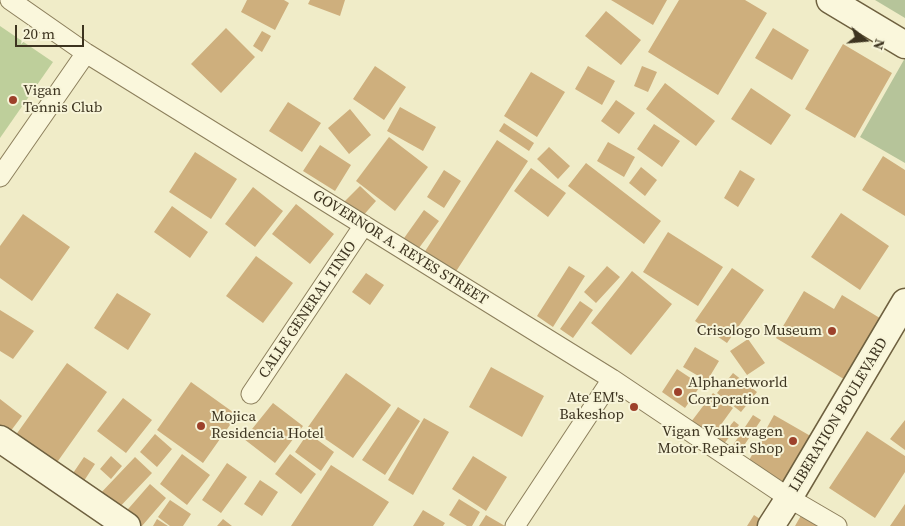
<!DOCTYPE html>
<html>
<head>
<meta charset="utf-8">
<style>
  body { margin:0 }
  #map { position:relative; width:905px; height:526px; overflow:hidden; background:#f0ecc8; font-family:"Source Serif 4",serif }
  canvas { display:block }
  .north { position:absolute; left:840px; top:15px; width:50px; height:50px; -webkit-text-stroke:4px #f7f4d8; paint-order:stroke; rotate:107deg; font-size:14px; font-weight:700; line-height:20px; text-align:center; color:#3d3420 }
  .north::after { content:''; display:block; margin:auto; width:18px; height:22px; background:#3d3420; clip-path:polygon(50% 0,100% 100%,50% 72%,0 100%) }
  .scale { position:absolute; left:15px; top:25px; width:69px; height:22px; box-sizing:border-box; border:2px solid #3d3420; border-top:0; padding-left:6px; font-size:15px; line-height:18px; white-space:nowrap; color:#3d3420; -webkit-text-stroke:4px #f7f4d8; paint-order:stroke }
</style>
</head>
<body>
<div id="map">
<canvas width="905" height="526"></canvas>
<div class="north">N</div>
<div class="scale">20 m</div>
</div>
<script>
const ctx = document.querySelector('canvas').getContext('2d');
ctx.lineJoin = 'round';
function paint(path, color) {
  ctx.fillStyle = color;
  ctx.fill(path, 'evenodd');
}
function toPath(rows) {
  const path = new Path2D();
  for (const r of rows) {
    path.moveTo(r[0], r[1]);
    for (let i = 2; i < r.length; i += 2) path.lineTo(r[i], r[i + 1]);
  }
  return path;
}
function trace(path, color, width, dash) {
  ctx.strokeStyle = color;
  ctx.lineWidth = width;
  ctx.lineCap = dash ? 'butt' : 'round';
  ctx.setLineDash(dash || []);
  ctx.stroke(path);
}
function drawText(font, color, halo, rows, align = 'center') {
  ctx.font = font + ' "Source Serif 4",serif';
  ctx.lineWidth = 4;
  ctx.setLineDash([]);
  ctx.textBaseline = 'middle';
  ctx.strokeStyle = halo;
  ctx.fillStyle = color;
  for (const [text, x, y, turn = 0] of rows) {
    ctx.save();
    ctx.translate(x, y);
    ctx.rotate((+turn || 0) * Math.PI / 180);
    ctx.textAlign = isNaN(turn) ? turn : align;
    if (halo) ctx.strokeText(text, 0, 0);
    ctx.fillText(text, 0, 0);
    ctx.restore();
  }
}
paint(toPath([
  [0,26,53,62,0,138]
]), '#becf9b');
paint(toPath([
  [875,0,905,0,905,18],
  [905,58,905,163,860,137]
]), '#b6c49a');
paint(toPath([
  [247,0,284,0,289,3,275,30,241,12],
  [310,0,345,0,340,16,308,4],
  [611,0,667,0,653,25],
  [679,0,745,0,767,13,718,95,648,52],
  [606,11,641,40,621,65,585,36],
  [226,28,255,57,221,93,191,64],
  [773,28,809,50,792,80,755,58],
  [262,31,271,36,262,52,253,46],
  [843,44,892,73,855,138,805,109],
  [375,66,406,87,384,120,353,99],
  [588,66,615,81,602,105,575,89],
  [642,66,657,72,648,92,634,86],
  [531,72,565,92,537,137,504,116],
  [665,83,715,121,696,146,646,109],
  [751,88,791,115,771,145,731,119],
  [616,100,635,113,619,134,601,121],
  [288,102,321,123,302,152,269,131],
  [400,107,436,127,423,151,387,131],
  [350,109,371,135,349,154,328,128],
  [504,123,534,143,529,151,499,131],
  [654,124,680,141,662,167,637,149],
  [389,137,428,167,395,211,356,181],
  [497,140,528,161,453,276,422,256],
  [608,142,635,157,624,177,597,161],
  [320,145,351,165,335,191,303,171],
  [549,147,570,166,558,179,537,159],
  [195,152,237,179,211,219,169,192],
  [883,156,905,170,905,216,862,190],
  [586,163,661,221,644,244,568,186],
  [641,167,657,180,645,196,629,183],
  [531,168,566,193,548,217,514,191],
  [444,170,461,181,444,208,427,197],
  [740,170,755,179,738,207,724,198],
  [360,186,376,201,361,218,344,202],
  [253,187,283,211,255,247,225,224],
  [296,204,334,234,310,264,272,234],
  [172,206,208,232,190,258,154,232],
  [424,210,439,221,416,252,402,241],
  [841,213,889,246,860,290,811,257],
  [23,214,70,247,32,301,0,278,0,246],
  [668,232,723,267,698,306,643,272],
  [256,256,293,283,263,323,226,296],
  [569,266,585,276,553,327,537,316],
  [607,266,620,277,596,303,584,292],
  [732,268,764,290,727,343,695,321],
  [632,271,672,304,631,355,591,323],
  [366,273,384,285,370,305,352,292],
  [804,291,834,309,842,295,888,323,852,384,776,338],
  [117,293,151,314,128,350,94,328],
  [580,301,593,310,573,338,560,329],
  [0,310,34,331,13,359,0,351],
  [748,339,765,363,747,375,730,351],
  [695,347,719,361,707,381,683,367],
  [67,363,107,392,53,468,13,439],
  [491,367,544,396,522,437,469,407],
  [677,369,701,385,685,408,662,392],
  [346,373,391,405,353,458,308,427],
  [733,373,757,392,741,412,717,393],
  [191,382,237,415,203,463,157,430],
  [713,393,733,408,712,437,691,422],
  [123,398,152,420,126,453,97,431],
  [0,399,22,416,4,440,0,437],
  [273,403,303,426,275,463,244,439],
  [398,407,420,421,385,475,362,460],
  [753,415,761,420,739,453,731,448],
  [774,415,814,438,787,487,747,464],
  [424,418,449,432,413,495,388,480],
  [905,420,905,450,890,439],
  [734,421,739,425,723,445,718,440],
  [867,431,905,456,905,472,875,518,829,488],
  [308,433,334,452,321,471,295,452],
  [155,434,172,449,157,467,140,452],
  [182,454,210,475,187,505,160,484],
  [290,454,316,474,301,494,275,474],
  [111,456,122,466,111,479,100,469],
  [473,456,507,477,486,511,452,489],
  [84,457,95,464,80,487,69,479],
  [135,457,152,473,114,513,97,497],
  [227,463,247,477,221,513,202,500],
  [331,465,389,502,373,526,291,526],
  [260,480,278,492,262,516,244,504],
  [150,484,166,498,142,526,134,526,122,516],
  [459,499,480,512,472,526,467,526,449,515],
  [170,500,191,514,183,526,170,526,158,517],
  [905,504,905,526,890,526],
  [423,510,445,523,443,526,413,526],
  [803,512,826,526,795,526],
  [486,515,505,526,479,526],
  [754,515,766,523,764,526,747,526],
  [157,519,168,526,153,526],
  [223,519,232,526,217,526]
]), '#ceaf7d');
const street = toPath([
  [10,0,86,53,612,379,789,498,837,526],
  [0,177,86,53],
  [251,394,364,225],
  [515,526,612,379]
]);
const secondary = toPath([
  [830,0,905,45],
  [0,439,127,526],
  [771,526,789,498,905,302]
]);
trace(street, '#8c7f5c', 21);
trace(secondary, '#6e603f', 29);
trace(street, '#faf7dc', 19);
trace(secondary, '#faf7dc', 26);
for (const [x, y, r, color] of [
  [13,100,5,"#9d412b"],
  [832,331,5,"#9d412b"],
  [678,392,5,"#9d412b"],
  [634,407,5,"#9d412b"],
  [201,426,5,"#9d412b"],
  [793,441,5,"#9d412b"]
]) {
  const dot = new Path2D();
  dot.arc(x, y, r, 0, 2 * Math.PI);
  ctx.fillStyle = color;
  ctx.fill(dot);
  trace(dot, '#f7f4d8', 2);
}
drawText('15px', '#3d3420', '#f7f4d8', [
  ["Vigan",23,91],
  ["Tennis Club",23,108],
  ["Crisologo Museum",822,331,"right"],
  ["Alphanetworld",688,383],
  ["Corporation",688,400],
  ["Ate EM's",624,398,"right"],
  ["Bakeshop",624,415,"right"],
  ["Mojica",211,417],
  ["Residencia Hotel",211,434],
  ["Vigan Volkswagen",783,432,"right"],
  ["Motor Repair Shop",783,449,"right"]
], 'left');
drawText('15px', '#3d3420', '#f7f4d8', [
  ["GOVERNOR A. REYES STREET",400,248,32],
  ["CALLE GENERAL TINIO",308,310,-56],
  ["LIBERATION BOULEVARD",839,415,-59]
]);
</script>
</body>
</html>
